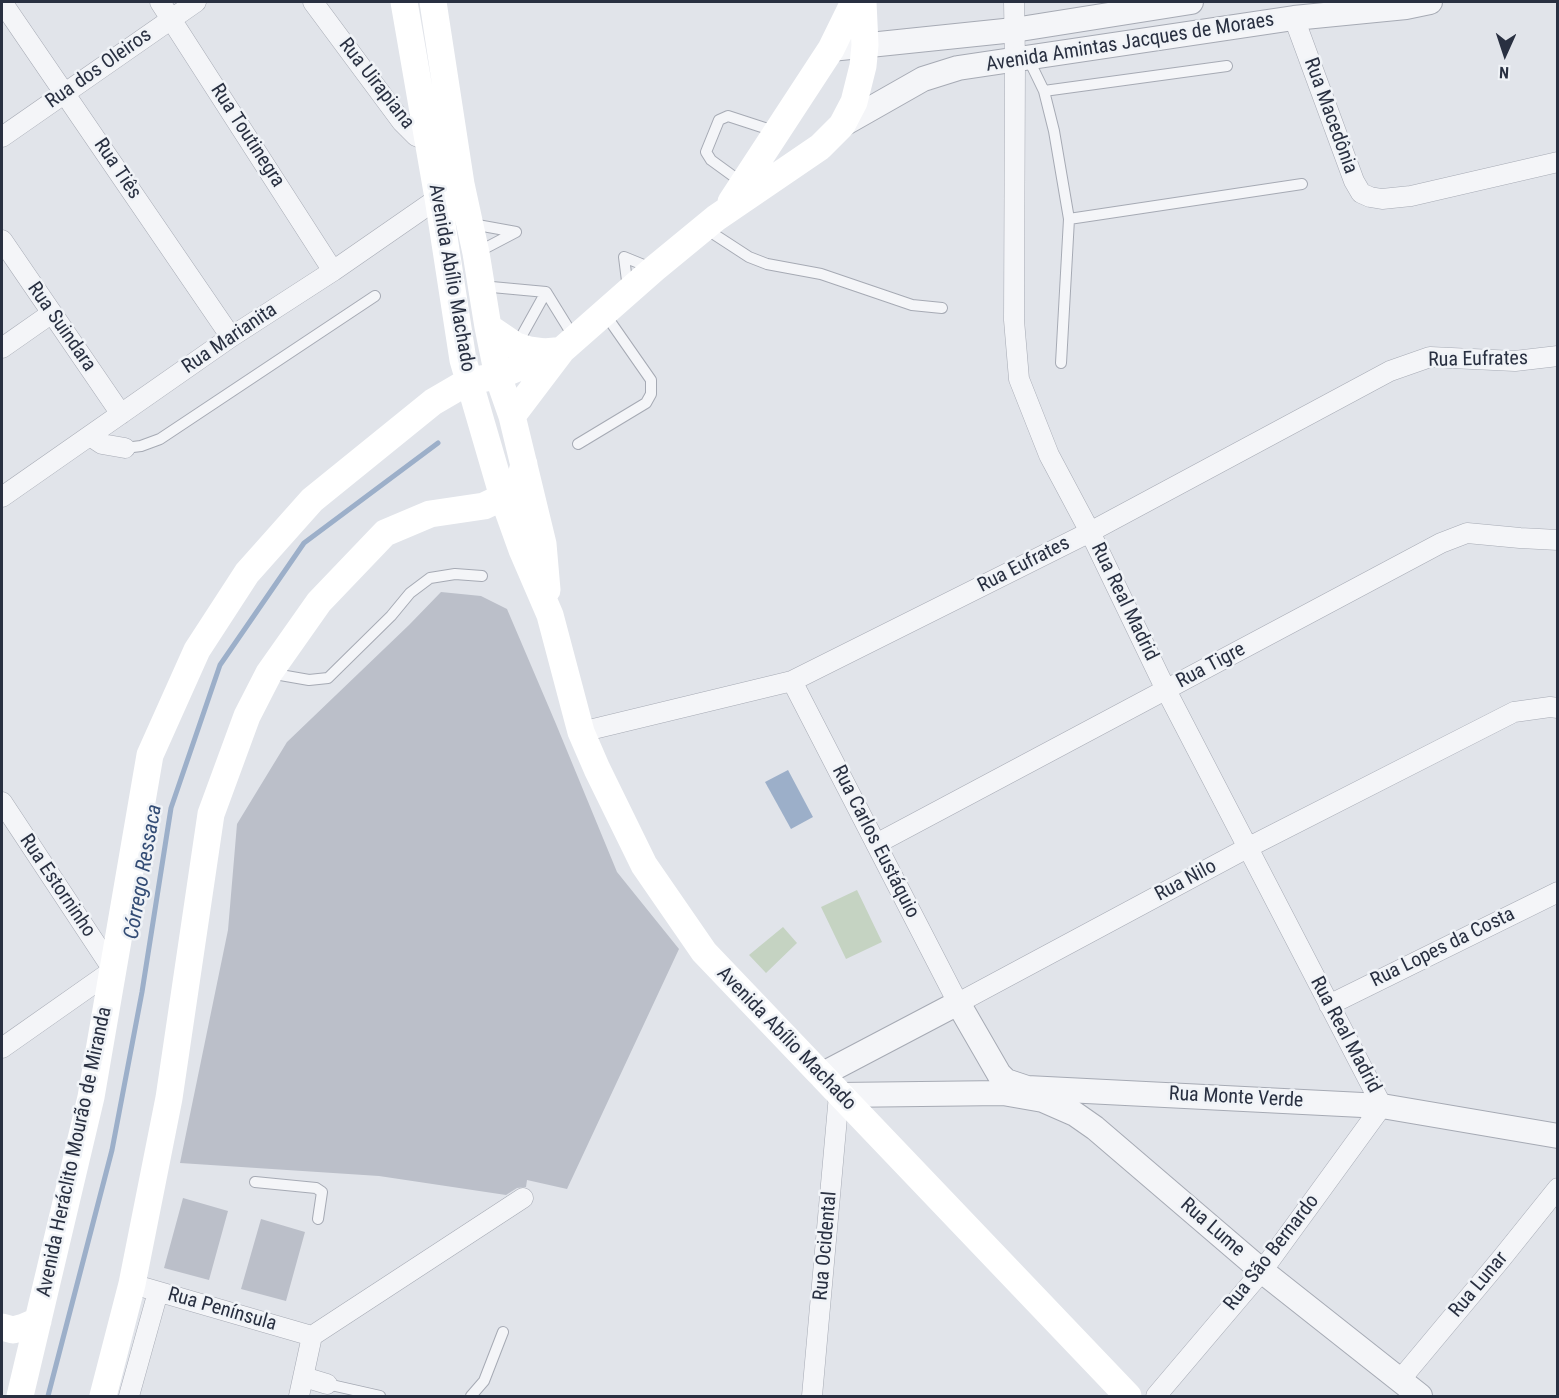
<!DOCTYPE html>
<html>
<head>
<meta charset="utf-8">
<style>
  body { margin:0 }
  #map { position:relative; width:1559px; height:1398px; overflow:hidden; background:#e1e4ea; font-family:"Roboto Condensed",sans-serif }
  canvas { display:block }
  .frame { position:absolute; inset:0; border:3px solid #293041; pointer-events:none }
  .north { position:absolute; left:1475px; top:24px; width:60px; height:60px; -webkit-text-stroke:4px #f0f3f7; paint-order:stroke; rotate:183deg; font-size:16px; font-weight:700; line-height:24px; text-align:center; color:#293041 }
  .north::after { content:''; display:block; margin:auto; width:21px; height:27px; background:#293041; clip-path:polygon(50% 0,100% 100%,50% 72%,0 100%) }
</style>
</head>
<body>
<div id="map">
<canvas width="1559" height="1398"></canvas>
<div class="frame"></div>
<div class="north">N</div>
</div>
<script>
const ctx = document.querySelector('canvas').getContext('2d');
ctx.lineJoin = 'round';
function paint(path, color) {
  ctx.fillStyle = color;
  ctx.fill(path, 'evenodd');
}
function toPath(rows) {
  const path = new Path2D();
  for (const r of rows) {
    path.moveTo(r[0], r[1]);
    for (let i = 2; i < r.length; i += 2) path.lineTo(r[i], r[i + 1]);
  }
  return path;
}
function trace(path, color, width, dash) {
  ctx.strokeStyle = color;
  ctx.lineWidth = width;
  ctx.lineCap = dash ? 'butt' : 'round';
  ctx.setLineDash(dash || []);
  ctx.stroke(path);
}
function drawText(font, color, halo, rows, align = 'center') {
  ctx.font = font + ' "Roboto Condensed",sans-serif';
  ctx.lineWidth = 5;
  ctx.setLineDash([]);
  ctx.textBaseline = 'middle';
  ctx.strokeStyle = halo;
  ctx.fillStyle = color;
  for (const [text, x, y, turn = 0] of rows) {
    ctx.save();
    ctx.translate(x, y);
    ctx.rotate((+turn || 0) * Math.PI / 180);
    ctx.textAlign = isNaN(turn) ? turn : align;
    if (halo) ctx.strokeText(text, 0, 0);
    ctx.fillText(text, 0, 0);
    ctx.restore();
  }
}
paint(toPath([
  [857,890,882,942,846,959,821,907],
  [783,927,797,943,766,973,749,955]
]), '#c5d3c2');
paint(toPath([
  [788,770,813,817,791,829,765,782]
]), '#9cafc9');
trace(toPath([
  [48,1396,112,1150,142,992,171,808,220,665,304,543,438,443]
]), '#9cafc9', 5);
paint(toPath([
  [441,592,481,596,507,609,556,724,617,872,679,949,567,1189,527,1180,526,1187,517,1188,506,1195,379,1176,180,1163,228,930,237,824,287,742,409,625],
  [183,1198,228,1211,209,1280,164,1268],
  [261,1219,305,1232,286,1301,241,1289]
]), '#bbbfc9');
const service = toPath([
  [1028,58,1044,91,1227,66],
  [1044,91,1054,131,1069,219,1061,363],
  [744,184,711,160,706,152,719,120,728,116,777,132],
  [1069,219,1302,184],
  [472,224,516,232],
  [706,229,749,257,767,264,821,274,912,305,942,308],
  [476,253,516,232],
  [481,286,546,292,516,346],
  [628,289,624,257,651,268],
  [546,292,575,339],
  [578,444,646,403,651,394,651,380,605,314],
  [125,448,141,446,160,439,375,296],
  [269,673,309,680,328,678,391,616,410,593,430,578,455,574,482,576],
  [255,1182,316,1188,322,1192,318,1219],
  [327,1384,380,1396],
  [471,1396,484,1381,503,1332]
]);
const minor = toPath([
  [2,2,231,337],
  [160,2,333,271],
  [313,2,402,122,416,136,428,141,436,141],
  [1014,2,1015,60,1014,320,1019,379,1049,455,1090,532,1166,690,1382,1106,1262,1271,1156,1396],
  [1294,18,1354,181,1361,193,1370,197,1382,199,1411,196,1558,162],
  [2,137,196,2],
  [2,240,121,414],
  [2,348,52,313],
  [90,436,102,444,125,448],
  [2,497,231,337,333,271,447,192],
  [792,681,958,1003,1249,847,1514,712,1550,707,1558,708],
  [581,732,792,681,1090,532,1390,371,1430,357,1515,361,1558,356],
  [2,802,113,970,2,1048],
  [876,844,1441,543,1467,533,1520,538,1558,540],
  [1329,1005,1558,892],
  [132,1284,312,1336],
  [312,1336,523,1198],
  [304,1377,327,1384],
  [1400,1380,1501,1259,1558,1188],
  [129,1396,158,1292],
  [299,1396,312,1336],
  [812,1396,839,1095]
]);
const tertiary = toPath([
  [831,49,1014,30,1191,2],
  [842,125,923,79,958,68,1294,18,1406,7,1430,2],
  [821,1075,958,1003,999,1074,1006,1081,1027,1088,1382,1106,1558,1136],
  [839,1095,1003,1093,1043,1100,1075,1114,1095,1128,1262,1271,1420,1396]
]);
trace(service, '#a6aab4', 12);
trace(minor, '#a6aab4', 21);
trace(tertiary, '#a6aab4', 26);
trace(service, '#f4f5f8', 10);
trace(minor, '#f4f5f8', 20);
trace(tertiary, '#f4f5f8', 24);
trace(toPath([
  [404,2,438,198,463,360,503,497,522,550,550,615,581,732,597,769,644,865,704,952,1128,1396],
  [433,2,461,184,476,253,488,327,498,376,512,416,543,544,547,590],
  [731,202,831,49,854,2],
  [488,327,516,346,529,350,544,352,555,351],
  [512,416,562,350,654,269,716,218,820,147,842,125,854,102,863,66,865,45,863,2],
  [2,1327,13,1330,24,1327,38,1321],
  [20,1396,91,1097,150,755,197,650,247,573,312,500,433,402,469,381,498,376,562,350],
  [103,1396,132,1284,169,1098,211,814,247,716,269,673,319,602,385,533,430,514,484,506,503,497,520,480,524,464]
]), '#fff', 27);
drawText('20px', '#293041', '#f0f3f7', [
  ["Avenida Amintas Jacques de Moraes",1130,43,-9],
  ["Rua dos Oleiros",99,69,-35],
  ["Rua Uirapiana",376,84,52],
  ["Rua Macedônia",1330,116,70],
  ["Rua Toutinegra",247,136,57],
  ["Rua Tiês",117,169,56],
  ["Avenida Abílio Machado",451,278,80],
  ["Rua Suindara",61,327,55],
  ["Rua Marianita",230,339,-34],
  ["Rua Eufrates",1478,360,-1],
  ["Rua Eufrates",1024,565,-27],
  ["Rua Real Madrid",1124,602,64],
  ["Rua Tigre",1211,666,-28],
  ["Rua Carlos Eustáquio",875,842,63],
  ["Rua Nilo",1186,881,-28],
  ["Rua Estorninho",57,886,56],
  ["Rua Lopes da Costa",1443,948,-26],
  ["Rua Real Madrid",1345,1035,62],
  ["Avenida Abílio Machado",786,1039,46],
  ["Rua Monte Verde",1236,1098,3],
  ["Avenida Heráclito Mourão de Miranda",75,1152,-78],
  ["Rua Lume",1212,1228,41],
  ["Rua Ocidental",826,1246,-85],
  ["Rua São Bernardo",1272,1253,-52],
  ["Rua Lunar",1479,1285,-50],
  ["Rua Península",222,1310,16]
]);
drawText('italic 21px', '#334c75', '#f0f3f7', [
  ["Córrego Ressaca",144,872,-80]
]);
</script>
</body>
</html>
